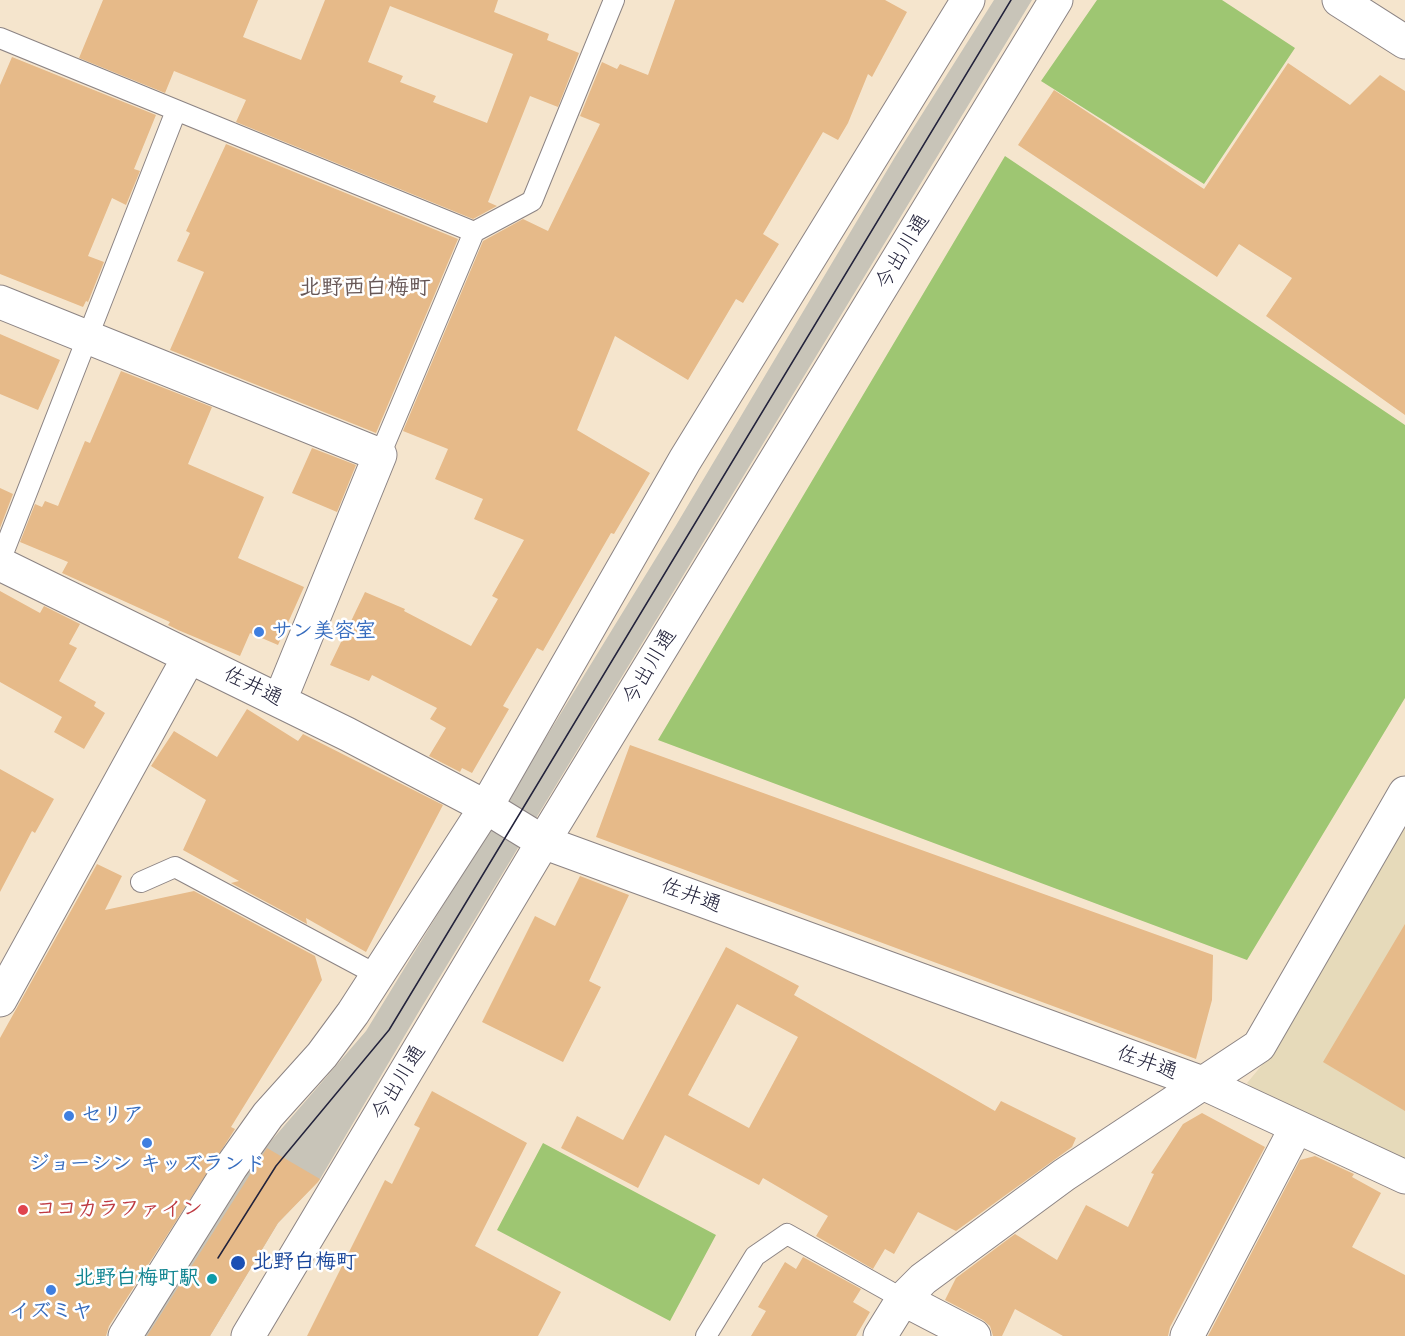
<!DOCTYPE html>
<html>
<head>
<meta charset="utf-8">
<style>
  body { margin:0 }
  canvas { display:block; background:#f5e5cd }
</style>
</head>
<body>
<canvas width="1405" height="1336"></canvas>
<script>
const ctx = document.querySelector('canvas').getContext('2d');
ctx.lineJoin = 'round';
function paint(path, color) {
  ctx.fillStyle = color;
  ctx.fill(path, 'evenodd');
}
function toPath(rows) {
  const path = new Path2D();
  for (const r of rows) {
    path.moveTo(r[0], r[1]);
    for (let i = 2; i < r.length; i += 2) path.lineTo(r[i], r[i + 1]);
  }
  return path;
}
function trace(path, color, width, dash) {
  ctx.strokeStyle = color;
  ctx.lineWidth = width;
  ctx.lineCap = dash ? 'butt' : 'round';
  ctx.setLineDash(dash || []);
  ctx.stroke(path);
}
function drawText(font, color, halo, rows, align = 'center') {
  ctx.font = font + ' "Shantell Sans","Klee One",sans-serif';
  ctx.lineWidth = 5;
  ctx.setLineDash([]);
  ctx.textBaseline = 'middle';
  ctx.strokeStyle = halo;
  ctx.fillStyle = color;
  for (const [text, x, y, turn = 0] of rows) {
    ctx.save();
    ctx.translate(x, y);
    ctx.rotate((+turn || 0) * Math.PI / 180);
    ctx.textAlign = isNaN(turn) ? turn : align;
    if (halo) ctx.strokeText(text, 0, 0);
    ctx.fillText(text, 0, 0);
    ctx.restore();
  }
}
paint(toPath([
  [1405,827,1405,1162,1261,1097,1247,1083,1272,1053]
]), '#e6daba');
paint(toPath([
  [994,0,1032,0,421,1008,320,1179,278,1223,210,1336,144,1336,228,1197,271,1141,366,1031,675,527,895,157]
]), '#c8c4b8');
paint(toPath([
  [1097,0,1222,0,1295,48,1204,184,1041,81],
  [1005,156,1405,425,1405,698,1247,960,658,740],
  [543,1143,716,1235,670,1321,497,1230]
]), '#9ec672');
paint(toPath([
  [103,0,258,0,243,37,301,60,325,0,498,0,494,12,549,34,547,40,579,53,558,107,530,96,488,202,497,206,473,219,236,122,246,100,174,71,165,93,79,58],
  [390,6,513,54,487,123,433,102,436,96,400,82,403,76,368,62],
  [675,0,885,0,907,12,872,77,868,74,848,123,838,140,823,132,763,234,779,244,743,303,736,299,688,380,615,336,577,430,650,473,614,534,611,533,543,651,537,648,503,706,509,709,472,773,462,768,460,772,429,756,446,728,430,719,437,708,372,675,369,681,330,665,365,592,405,609,404,611,471,646,498,599,492,596,524,540,474,519,483,499,435,479,448,449,403,431,483,241,523,219,548,231,600,124,580,116,602,62,617,69,620,64,648,75],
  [12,57,156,115,134,169,140,171,126,205,112,198,88,256,104,262,88,302,86,301,83,307,0,274,0,85],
  [1288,63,1350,105,1380,75,1405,91,1405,415,1266,316,1292,278,1239,244,1217,277,1018,145,1054,90,1204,189],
  [226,144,458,239,376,433,170,350,204,272,177,261,190,233,186,231],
  [0,334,60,360,38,410,0,394],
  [121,371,212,407,188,464,264,497,238,558,304,587,278,645,250,633,240,656,178,630,168,625,170,622,62,573,68,562,20,542,35,504,42,507,45,501,58,506,85,441,90,443],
  [312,448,356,465,337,512,292,493],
  [0,488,13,494,0,528],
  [0,591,40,613,44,606,80,624,69,644,77,648,59,681,96,702,94,706,105,713,84,749,54,732,62,717,0,682],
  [247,709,298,741,303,734,443,805,366,952,306,918,307,924,231,883,239,881,183,850,206,800,151,766,174,731,217,757],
  [630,745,1213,955,1212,1000,1196,1059,596,837],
  [0,769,54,799,35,833,32,831,0,892],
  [97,864,122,876,105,910,194,891,315,956,322,980,231,1127,235,1129,109,1326,106,1336,0,1336,0,1038],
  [580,876,629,895,589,981,601,987,563,1062,482,1022,535,916,555,926],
  [1405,924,1405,1111,1323,1062],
  [726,947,799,986,794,995,995,1111,1001,1101,1076,1138,1072,1147,956,1231,918,1212,894,1254,885,1249,873,1269,816,1236,828,1216,763,1178,759,1185,665,1135,638,1188,561,1148,577,1116,623,1140],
  [737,1004,798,1037,749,1128,688,1095],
  [432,1091,527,1143,475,1246,561,1292,538,1336,307,1336,385,1180,392,1184,420,1128,414,1125],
  [1202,1113,1265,1147,1170,1327,1168,1336,1063,1336,1015,1309,1002,1336,993,1336,990,1326,983,1320,945,1300,956,1278,1015,1234,1057,1260,1086,1205,1128,1227,1154,1174,1151,1173,1183,1124],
  [267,1148,320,1179,318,1182,278,1223,210,1336,147,1336],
  [1315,1156,1354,1174,1352,1177,1381,1193,1352,1247,1405,1275,1405,1336,1208,1336,1300,1160],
  [803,1257,861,1289,853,1302,870,1312,856,1336,751,1336,766,1311,758,1307,785,1262,796,1269]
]), '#e6ba89');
const service = toPath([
  [0,38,474,232],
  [380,455,474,232,532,201,614,0],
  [0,561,176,111],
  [141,882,175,867,379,976],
  [706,1336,755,1256,787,1234,903,1299]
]);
const minor = toPath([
  [0,302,380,455,280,700],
  [0,564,347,734,486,807,543,842,1205,1084,1405,1177],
  [0,1000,189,657],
  [903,1299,974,1336],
  [125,1336,231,1167,268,1115,322,1055,353,1013,486,807,685,460,968,0],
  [880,1336,903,1299,923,1279,1064,1175,1259,1046,1405,793],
  [1187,1336,1296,1128]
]);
const tertiary = toPath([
  [1339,0,1405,42],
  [248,1336,543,842,1056,0]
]);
trace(service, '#8c8484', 22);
trace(minor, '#8c8484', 35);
trace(tertiary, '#8c8484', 35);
trace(service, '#fff', 20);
trace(minor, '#fff', 33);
trace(tertiary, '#fff', 33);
trace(toPath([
  [218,1258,276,1166,389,1030,1011,0]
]), '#22223b', 1.5);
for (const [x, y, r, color] of [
  [259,632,6,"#3f7fe0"],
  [69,1116,6,"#3f7fe0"],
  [147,1143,6,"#3f7fe0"],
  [23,1210,6,"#e0444e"],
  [238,1263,8,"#1a4fb4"],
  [212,1279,6,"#0f9aa8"],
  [51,1290,6,"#3f7fe0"]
]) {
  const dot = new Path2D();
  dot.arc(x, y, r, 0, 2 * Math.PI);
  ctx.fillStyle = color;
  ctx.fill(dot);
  trace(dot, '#fff', 2);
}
drawText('21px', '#22223b', '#fff', [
  ["今出川通",903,252,-59],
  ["今出川通",650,667,-59],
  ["佐井通",253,687,26],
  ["佐井通",691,896,20],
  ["佐井通",1147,1063,20],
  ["今出川通",399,1083,-59]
]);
drawText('bold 21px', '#366cbe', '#fff', [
  ["サン美容室",271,632],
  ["セリア",81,1116],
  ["ジョーシン キッズランド",147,1165,"center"],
  ["イズミヤ",51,1312,"center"]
], 'left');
drawText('bold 21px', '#be3a42', '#fff', [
  ["ココカラファイン",35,1210]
], 'left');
drawText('bold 21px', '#164399', '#fff', [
  ["北野白梅町",252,1263]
], 'left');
drawText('bold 21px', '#0d838f', '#fff', [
  ["北野白梅町駅",200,1279]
], 'right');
drawText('bold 22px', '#675756', '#fff', [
  ["北野西白梅町",365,288]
]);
</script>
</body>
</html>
